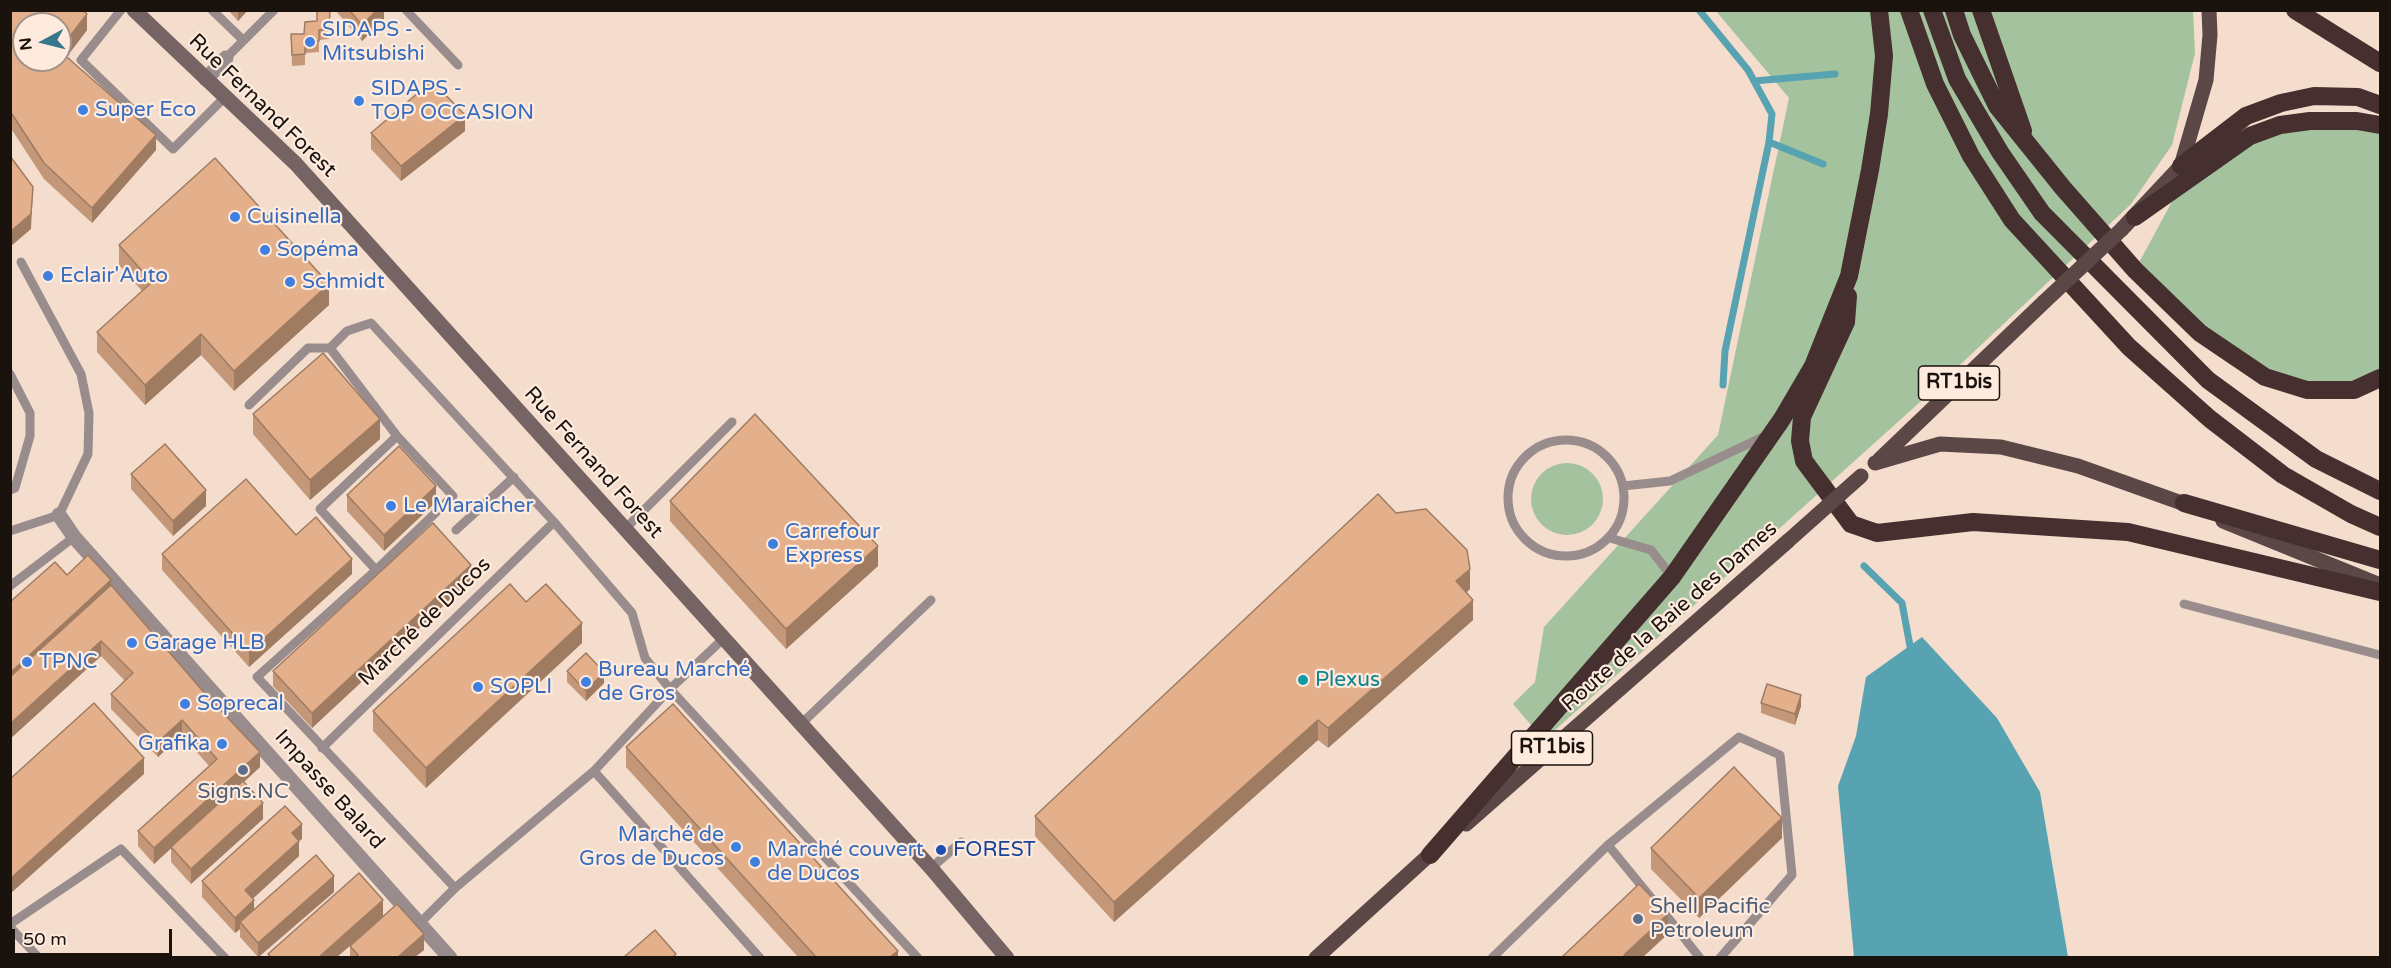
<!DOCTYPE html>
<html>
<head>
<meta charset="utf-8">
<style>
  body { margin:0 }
  #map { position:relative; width:2391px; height:968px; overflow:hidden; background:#f4ddcd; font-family:"Varela Round",sans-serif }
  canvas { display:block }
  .frame { position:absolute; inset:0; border:12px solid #1a120d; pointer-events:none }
  .north { position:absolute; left:12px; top:12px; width:60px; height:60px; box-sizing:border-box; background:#feebde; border:2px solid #a3948a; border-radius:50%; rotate:263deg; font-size:16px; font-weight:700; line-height:24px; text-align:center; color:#1a120d }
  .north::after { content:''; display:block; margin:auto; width:21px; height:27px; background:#38768b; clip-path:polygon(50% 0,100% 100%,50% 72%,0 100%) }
  .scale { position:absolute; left:12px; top:929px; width:160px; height:27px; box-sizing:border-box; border:3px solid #1a120d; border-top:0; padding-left:8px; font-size:18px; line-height:21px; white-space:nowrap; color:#1a120d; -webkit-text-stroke:4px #feebde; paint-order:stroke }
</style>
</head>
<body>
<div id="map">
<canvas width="2391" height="968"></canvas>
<div class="frame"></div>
<div class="north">N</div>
<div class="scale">50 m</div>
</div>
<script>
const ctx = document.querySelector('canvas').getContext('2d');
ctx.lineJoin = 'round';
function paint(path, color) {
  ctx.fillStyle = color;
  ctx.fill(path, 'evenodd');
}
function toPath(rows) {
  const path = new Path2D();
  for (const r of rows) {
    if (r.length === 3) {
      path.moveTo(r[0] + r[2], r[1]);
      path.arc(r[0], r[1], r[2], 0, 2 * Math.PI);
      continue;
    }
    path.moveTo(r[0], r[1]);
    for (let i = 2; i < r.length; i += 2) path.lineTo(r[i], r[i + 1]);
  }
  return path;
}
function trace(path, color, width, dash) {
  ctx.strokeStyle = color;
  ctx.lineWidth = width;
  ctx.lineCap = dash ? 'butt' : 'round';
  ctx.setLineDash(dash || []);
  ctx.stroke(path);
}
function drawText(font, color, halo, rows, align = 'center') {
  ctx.font = font + ' "Varela Round",sans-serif';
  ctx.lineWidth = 4.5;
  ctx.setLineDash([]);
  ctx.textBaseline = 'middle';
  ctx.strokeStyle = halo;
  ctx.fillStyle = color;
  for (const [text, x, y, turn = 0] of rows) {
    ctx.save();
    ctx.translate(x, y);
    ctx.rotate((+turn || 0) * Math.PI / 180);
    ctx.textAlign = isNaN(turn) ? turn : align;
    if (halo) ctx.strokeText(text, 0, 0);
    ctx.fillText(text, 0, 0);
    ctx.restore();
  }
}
paint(toPath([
  [1716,11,2193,11,2195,53,2172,145,2131,204,1929,394,1544,740,1513,704,1535,682,1544,627,1718,435,1789,98],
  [2280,125,2380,125,2380,378,2354,390,2265,377,2135,270,2182,183],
  [1567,499,36]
]), '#a3c29d');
paint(toPath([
  [1922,637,1997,718,2040,792,2068,957,1854,957,1838,786,1856,736,1866,677]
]), '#58a3b2');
trace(toPath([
  [1699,10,1748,70,1772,114,1769,142,1725,351,1723,385],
  [1754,81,1835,74],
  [1769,142,1823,164],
  [1864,566,1902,603,1910,646]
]), '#58a3b2', 7);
trace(toPath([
  [121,10,81,60,173,149,226,96],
  [212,10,243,40],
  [406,10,458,65],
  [226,58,274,10],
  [10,374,30,413,30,436,15,488,10,490],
  [249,405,308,348,330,348],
  [1566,498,58],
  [1623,486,1670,481,1767,435],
  [625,529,732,422],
  [456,530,514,477],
  [10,531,59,515,88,454,89,413,81,374,21,262],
  [1610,538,1651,550,1672,577],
  [376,570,320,509,397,436],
  [10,586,74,537],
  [2184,604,2380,655],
  [801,724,931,600],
  [322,748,554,522],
  [594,771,760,958],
  [1608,845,1653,900],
  [931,868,961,842],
  [455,888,257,677,376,570,453,496,397,436,330,348,347,331,371,323,554,522,632,613,645,658,670,689,918,958],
  [1662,910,1700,958],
  [10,924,121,849,225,958],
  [419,924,455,888,594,771,670,689,724,638],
  [10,927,39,958],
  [1492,958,1608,845,1739,737,1780,755,1792,875,1720,958]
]), '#998c8c', 9);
trace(toPath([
  [206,79,226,58],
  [59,515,74,537,450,958]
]), '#998c8c', 15);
trace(toPath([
  [134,10,296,164,931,868,1007,958]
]), '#756463', 15);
trace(toPath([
  [2122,229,2181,166,2206,80,2210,35,2209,10],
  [1879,460,2044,302],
  [1875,463,1940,444,2001,447,2078,466,2193,507],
  [2223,521,2380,585],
  [1466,824,1788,541],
  [1316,958,1438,847]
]), '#5c4747', 15);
trace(toPath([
  [1909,10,1935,84,1971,156,2012,220,2129,347,2210,419,2283,475,2351,514,2380,527],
  [1932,10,1957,79,2000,152,2042,213,2208,380,2316,459,2380,491],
  [1954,10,1962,35,1997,106,2063,188,2135,270,2200,333,2265,377,2307,390,2354,390,2380,378],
  [1981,10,2023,131],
  [2295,10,2380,63],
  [2181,166,2246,116,2281,103,2314,96,2358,97,2380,105],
  [2135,217,2250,136,2280,125,2310,121,2357,121,2380,125],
  [1848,296,1846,322,1802,417,1800,441,1804,461,1851,524,1877,533,1973,522,2128,532,2380,592],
  [2184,503,2380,560],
  [1430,855,1672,577,1782,419,1813,366,1849,276,1870,170,1879,114,1884,56,1879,10]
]), '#462f2f', 18);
trace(toPath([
  [2044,302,2122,229],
  [1788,541,1861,476]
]), '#5c4747', 15);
paint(toPath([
  [10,10,87,30,67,56,156,150,92,223,44,179,10,127],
  [228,10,248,10,238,21],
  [335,10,384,10,384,19,362,41],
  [330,19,329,39,319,40,319,52,305,53,305,65,292,66,291,34,304,34],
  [465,131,401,181,371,149,371,133],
  [119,245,329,305,234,391,201,355,145,405,97,352,97,332,142,291,119,265],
  [253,414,380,439,310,500,253,434],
  [131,474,206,506,173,536,131,489],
  [347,495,436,502,384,551,347,511],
  [670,501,878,566,786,649,670,521],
  [296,535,352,574,249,667,162,570,162,554],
  [67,575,111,585,260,767,244,782,263,819,191,884,171,862,171,848,154,864,138,846,138,831,209,766,182,735,158,757,111,709,111,694,125,681,101,656,10,739,10,602],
  [471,580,312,728,273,686,273,671],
  [1470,589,1466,593,1473,620,1328,748,1318,740,1114,922,1035,836,1035,816],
  [526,602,582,643,426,788,373,731,373,711],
  [567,671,604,683,586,701,567,682],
  [1761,703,1801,706,1795,725,1761,713],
  [626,747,898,957,798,957,626,767],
  [1782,838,1699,918,1651,869,1651,848],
  [302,839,299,841,299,856,253,898,254,909,334,892,259,957,258,957,240,937,240,929,235,933,202,897,202,881],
  [383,916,424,950,415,957,350,957,350,946,337,957,268,957,268,954]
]), '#c39778');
paint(toPath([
  [238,10,248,10,238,21],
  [377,10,384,10,384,19,362,41,362,25],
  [87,14,87,30,60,66,60,49],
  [465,115,465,131,401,181,401,166],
  [156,135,156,150,92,223,92,208],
  [33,187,31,229,10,247,10,232],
  [329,284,329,305,234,391,234,371],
  [201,334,201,355,145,405,145,385],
  [380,419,380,439,310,500,310,480],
  [436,486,436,502,384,551,384,535],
  [206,490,206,506,173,536,173,521],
  [878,546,878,566,786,649,786,629],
  [352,559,352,574,249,667,249,652],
  [471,565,471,580,312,728,312,713],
  [1470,569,1470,589,1456,601,1456,581],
  [111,580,111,600,10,693,10,673],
  [1473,600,1473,620,1328,748,1328,728],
  [582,623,582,643,426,788,426,768],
  [101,641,101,656,10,739,10,724],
  [604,672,604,683,586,701,586,691],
  [1801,695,1801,706,1795,725,1795,714],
  [182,720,182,735,158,757,158,742],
  [1318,720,1318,740,1114,922,1114,902],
  [260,752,260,767,154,864,154,848],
  [144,758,144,774,10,894,10,879],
  [263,803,263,819,191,884,191,869],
  [1782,818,1782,838,1699,918,1699,898],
  [302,824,302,839,299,841,299,856,245,906,245,890,292,833],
  [334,876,334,892,258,957,258,943],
  [254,900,254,915,240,922,240,929,235,933,235,918],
  [383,900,383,916,337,957,319,957],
  [1668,914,1668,934,1643,957,1624,957,1624,955],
  [424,934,424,950,415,957,398,957],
  [898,951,898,957,890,957]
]), '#9f7b61');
const building = toPath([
  [10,10,83,10,87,14,60,49,60,24,24,24,24,60,60,60,60,51,156,135,92,208,44,163,10,111,10,10],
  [317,10,330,10,329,29,319,30,319,41,305,42,305,54,292,55,291,34,304,34,305,22,317,21,317,10],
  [349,10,377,10,362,25,349,10],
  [432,81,465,115,401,166,371,133,432,81],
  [10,156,33,187,31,214,10,232,10,156],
  [215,158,329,284,234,371,201,334,145,385,97,332,152,282,119,245,215,158],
  [323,353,380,419,310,480,253,414,323,353],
  [755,414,878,546,786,629,670,501,755,414],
  [165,444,206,490,173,521,131,474,165,444],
  [399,446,436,486,384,535,347,495,399,446],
  [246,479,296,535,316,517,352,559,249,652,162,554,246,479],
  [1378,494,1396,513,1426,509,1467,550,1470,569,1456,581,1473,600,1328,728,1318,720,1114,902,1035,816,1378,494],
  [433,523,471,565,312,713,273,671,433,523],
  [88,555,111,580,10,673,10,602,55,562,67,575,88,555],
  [510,584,526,602,546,584,582,623,426,768,373,711,510,584],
  [111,585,208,697,260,752,154,848,138,831,217,759,182,720,158,742,111,694,133,673,101,641,10,724,10,677,111,585],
  [586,653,604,672,586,691,567,671,586,653],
  [1767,684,1801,695,1795,714,1761,703,1767,684],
  [94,703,144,758,10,879,10,779,94,703],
  [673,704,898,951,890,957,816,957,626,747,673,704],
  [1734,767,1782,818,1699,898,1651,848,1734,767],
  [243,781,263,803,191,869,171,847,243,781],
  [285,806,302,824,292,833,299,841,245,890,254,900,235,918,202,881,285,806],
  [316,855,334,876,258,943,240,922,316,855],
  [359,873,383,900,319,957,271,957,268,954,359,873],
  [1639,884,1668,914,1624,955,1626,957,1562,957,1639,884],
  [397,904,424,934,398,957,355,957,358,955,350,946,397,904],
  [655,930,676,954,673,957,624,957,655,930]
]);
paint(building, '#e3b08b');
trace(building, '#9f7b61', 1.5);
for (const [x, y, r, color] of [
  [310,42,6,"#3f7fe0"],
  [359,101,6,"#3f7fe0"],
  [83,110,6,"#3f7fe0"],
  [235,217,6,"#3f7fe0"],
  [265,250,6,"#3f7fe0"],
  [48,276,6,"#3f7fe0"],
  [290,282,6,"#3f7fe0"],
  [391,506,6,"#3f7fe0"],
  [773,544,6,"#3f7fe0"],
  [132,643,6,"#3f7fe0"],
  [27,662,6,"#3f7fe0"],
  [1303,680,6,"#0f9aa8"],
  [586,682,6,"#3f7fe0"],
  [478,687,6,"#3f7fe0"],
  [185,704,6,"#3f7fe0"],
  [222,744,6,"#3f7fe0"],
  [243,770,6,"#5c6f8a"],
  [736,847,6,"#3f7fe0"],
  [941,850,6,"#1a4fb4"],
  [755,862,6,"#3f7fe0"],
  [1638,919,6,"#5c6f8a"]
]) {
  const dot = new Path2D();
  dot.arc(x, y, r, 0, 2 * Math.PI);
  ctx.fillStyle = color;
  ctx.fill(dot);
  trace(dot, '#feebde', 2);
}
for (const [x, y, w] of [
  [1959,383,81],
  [1552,748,81]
]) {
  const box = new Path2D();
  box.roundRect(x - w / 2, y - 17, w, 34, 4.5);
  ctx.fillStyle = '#feebde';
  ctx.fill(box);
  trace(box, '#1a120d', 1.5);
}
drawText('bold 20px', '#1a120d', null, [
  ["RT1bis",1959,383],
  ["RT1bis",1552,748]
]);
drawText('21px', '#366cbe', '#feebde', [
  ["SIDAPS -",322,30],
  ["Mitsubishi",322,54],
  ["SIDAPS -",371,89],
  ["TOP OCCASION",371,113],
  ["Super Eco",95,110],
  ["Cuisinella",247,217],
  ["Sopéma",277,250],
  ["Eclair'Auto",60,276],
  ["Schmidt",302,282],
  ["Le Maraicher",403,506],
  ["Carrefour",785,532],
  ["Express",785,556],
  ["Garage HLB",144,643],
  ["TPNC",39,662],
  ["Bureau Marché",598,670],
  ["de Gros",598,694],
  ["SOPLI",490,687],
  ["Soprecal",197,704],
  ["Grafika",210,744,"right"],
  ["Marché de",724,835,"right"],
  ["Gros de Ducos",724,859,"right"],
  ["Marché couvert",767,850],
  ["de Ducos",767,874]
], 'left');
drawText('21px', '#1a120d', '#feebde', [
  ["Rue Fernand Forest",262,106,44],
  ["Rue Fernand Forest",593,463,48],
  ["Route de la Baie des Dames",1670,617,-41],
  ["Marché de Ducos",425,622,-44],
  ["Impasse Balard",329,790,48]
]);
drawText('21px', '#0d838f', '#feebde', [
  ["Plexus",1315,680]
], 'left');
drawText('21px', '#4e5e75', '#feebde', [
  ["Signs.NC",243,792],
  ["Shell Pacific",1650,907,"left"],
  ["Petroleum",1650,931,"left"]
]);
drawText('21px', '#164399', '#feebde', [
  ["FOREST",953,850]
], 'left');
</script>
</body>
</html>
